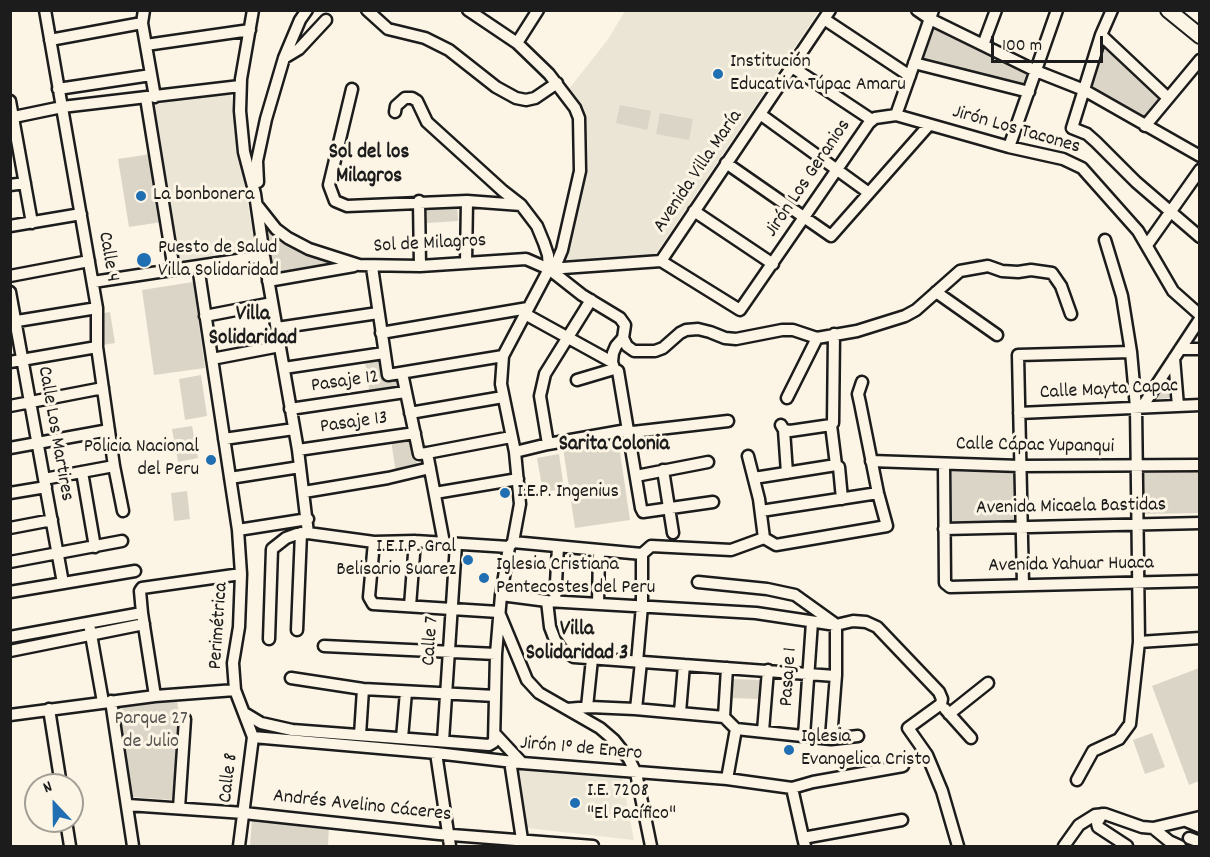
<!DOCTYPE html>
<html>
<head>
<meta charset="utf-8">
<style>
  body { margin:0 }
  #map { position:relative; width:1210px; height:857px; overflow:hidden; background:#fcf5e5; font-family:Dekko,sans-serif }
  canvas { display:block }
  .frame { position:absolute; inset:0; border:12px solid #1c1c1c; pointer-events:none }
  .north { position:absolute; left:24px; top:773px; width:60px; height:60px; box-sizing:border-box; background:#fcf5e5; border:2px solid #a29e95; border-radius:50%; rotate:338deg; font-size:16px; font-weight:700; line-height:24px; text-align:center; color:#1c1c1c }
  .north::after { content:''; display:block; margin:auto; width:21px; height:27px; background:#1f6fb2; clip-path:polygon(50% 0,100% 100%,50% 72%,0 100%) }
  .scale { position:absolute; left:991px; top:36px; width:112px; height:27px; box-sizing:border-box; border:3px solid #1c1c1c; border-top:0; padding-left:8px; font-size:18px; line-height:21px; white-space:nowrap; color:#1c1c1c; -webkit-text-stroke:4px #fcf5e5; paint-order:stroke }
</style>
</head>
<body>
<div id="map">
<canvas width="1210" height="857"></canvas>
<div class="frame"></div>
<div class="north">N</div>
<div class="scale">100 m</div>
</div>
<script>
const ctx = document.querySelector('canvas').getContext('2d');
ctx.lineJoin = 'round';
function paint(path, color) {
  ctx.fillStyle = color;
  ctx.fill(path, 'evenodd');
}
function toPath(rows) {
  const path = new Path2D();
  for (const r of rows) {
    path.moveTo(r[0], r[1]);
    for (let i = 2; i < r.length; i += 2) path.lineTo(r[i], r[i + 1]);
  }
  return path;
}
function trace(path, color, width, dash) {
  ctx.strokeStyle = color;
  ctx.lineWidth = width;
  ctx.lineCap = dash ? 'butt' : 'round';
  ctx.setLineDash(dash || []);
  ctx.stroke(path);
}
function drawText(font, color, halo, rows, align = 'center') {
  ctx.font = font + ' Dekko,sans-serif';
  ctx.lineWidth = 6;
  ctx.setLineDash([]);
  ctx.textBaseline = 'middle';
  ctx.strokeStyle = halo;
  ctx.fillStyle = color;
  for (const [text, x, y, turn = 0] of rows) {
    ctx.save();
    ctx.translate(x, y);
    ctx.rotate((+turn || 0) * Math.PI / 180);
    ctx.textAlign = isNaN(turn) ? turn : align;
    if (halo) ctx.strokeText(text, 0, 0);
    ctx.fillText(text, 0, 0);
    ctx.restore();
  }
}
paint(toPath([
  [625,11,819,11,655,255,563,264,567,252,585,173,583,119,579,107,569,89,609,38],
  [227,92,231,95,255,249,252,251,210,258,208,257,181,262,177,260,152,105],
  [516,767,622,777,634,840,527,828]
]), '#ebe5d6');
paint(toPath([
  [935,24,1029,73,1025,85,922,58],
  [1103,41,1164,99,1145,121,1089,87],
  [620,105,651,111,647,130,616,123],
  [660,113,693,119,689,140,656,134],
  [151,154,162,222,129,227,118,159],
  [457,205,458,221,427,223,426,207],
  [263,218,274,232,288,244,303,252,342,266,275,275],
  [193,282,205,368,154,375,142,290],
  [110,312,115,343,97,346,92,315],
  [378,359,384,364,387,380,398,379,402,391,370,396,365,361],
  [1172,371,1172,398,1152,399],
  [201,375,207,416,185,420,179,379],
  [192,426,198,458,178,462,172,429],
  [412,436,418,469,396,473,391,440],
  [618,439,630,520,575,528,563,448],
  [559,454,564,489,543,492,537,458],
  [1143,469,1199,469,1199,513,1143,514],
  [948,470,1017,470,1017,521,948,522],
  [187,491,190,519,174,521,171,493],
  [138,616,139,622,11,647,11,640],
  [1199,668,1199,781,1189,785,1152,686],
  [732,679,760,680,759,699,731,698],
  [177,700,180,723,174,800,133,797,116,706],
  [1152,733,1165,767,1145,774,1133,740],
  [252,819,329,826,328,846,250,846]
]), '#dbd5c8');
const minor = toPath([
  [45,10,97,308,97,347,114,466,123,511],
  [144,10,142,23,155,97],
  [253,10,241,79,240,111,244,152,255,194,264,256,298,450,308,533],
  [367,10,388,29,425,38,449,50,496,87,516,98,526,100,535,98,557,83],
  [917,10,930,19,1036,71,1084,90,1200,156],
  [1112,10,1101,35,1072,128,1087,134,1096,142,1136,182,1200,237],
  [824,19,910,76],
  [1101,35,1168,98],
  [50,40,142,23],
  [517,43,538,10],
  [146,45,250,30],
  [983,45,996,10],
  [284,58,299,49,326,20],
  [914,63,1029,92],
  [792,67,872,120],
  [58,89,151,75],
  [352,89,329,185,335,201,347,206,467,201,521,205],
  [146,98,174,270],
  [10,101,32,223],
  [395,112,396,106,405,98,412,98,417,101,427,122,503,191,521,205,537,226,544,243,548,255,549,269],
  [760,114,869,193],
  [896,115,1009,147,1063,159,1082,168,1138,231,1173,291,1200,315],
  [14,117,62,107,240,86],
  [1145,126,1200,60],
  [1009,147,1057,10],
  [726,163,831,236,929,125],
  [258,182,257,161,266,119,284,58,300,20,307,10],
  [10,185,25,183],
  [419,201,420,266],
  [257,205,276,229,288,238,309,249,359,265,420,266,526,259,549,269,582,295,620,318,625,325,623,338,627,346,634,351,655,351,663,348,680,333,686,330,698,329,710,332,725,338,736,339,782,330,793,330,817,338,857,331,905,316,916,310,960,271,988,266,1002,271,1018,272,1031,270,1052,273,1061,286,1071,314],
  [694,211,773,264],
  [10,226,81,214],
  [1147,245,1200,170],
  [661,261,740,310,869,123,875,118,896,115,933,10],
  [661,261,830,10],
  [466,263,467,201],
  [198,266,238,530,241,574,239,627,233,663,235,690,253,737,239,846],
  [372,267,388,375,503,356],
  [549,269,661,261],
  [10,276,89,261],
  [268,281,354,266],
  [93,282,264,256],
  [10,292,63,583],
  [936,292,997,335],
  [525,314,612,362],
  [205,316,272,303],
  [11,322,97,308],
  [277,328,378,313],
  [381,333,528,308],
  [1180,349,1200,349],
  [1174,358,1178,406],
  [212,359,280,346],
  [10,362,97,347],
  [284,368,384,353],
  [614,368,612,362,613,353,616,346,623,338],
  [402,373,419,454,427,453,444,543],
  [577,380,614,369,618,371,641,508,643,512,713,502],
  [787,398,817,338],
  [10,406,103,388],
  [1142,407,1200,319],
  [290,409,405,392],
  [410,413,503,397],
  [1019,413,1200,405],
  [781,425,784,430,790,431,831,425,833,423,834,334],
  [831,425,836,465],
  [784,430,787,473],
  [224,439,294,429],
  [548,444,540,396,545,374,591,300],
  [10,448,109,430],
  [298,450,415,433],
  [515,452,548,444,627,430,633,432,728,421],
  [427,453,511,437],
  [748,456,759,499,764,538],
  [871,461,1020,466,1200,465],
  [944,464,945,583,950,587,1200,581],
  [663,470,673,533],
  [82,472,95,547],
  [636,476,708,462],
  [230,478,300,467],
  [754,478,836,465,839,467,842,499],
  [44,479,114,466],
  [304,492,388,478,430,468],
  [10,493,46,487],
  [435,493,518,479],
  [761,511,878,493],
  [10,528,52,520],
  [944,529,1200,523],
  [238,530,308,519],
  [764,538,776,545,887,526,878,493,860,403,858,394,862,382],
  [374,542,369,597,373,604,499,612],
  [513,542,642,554],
  [642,554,651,546,731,550,764,538],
  [10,562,122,541],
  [698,582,767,589,795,595,834,623],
  [1023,585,1018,355,1131,352],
  [10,592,135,571],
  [501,595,547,601,756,613,836,625,853,621,866,622,877,627,939,692,942,699,941,704,908,728,927,755,942,791,958,846],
  [547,601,550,627,555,640,562,650,574,657,835,676],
  [555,601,558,547],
  [598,604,599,551],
  [410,606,415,541],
  [500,615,527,680,539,693,600,728,614,740,629,759,636,773,651,846],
  [90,629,103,702],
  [297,630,301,533],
  [10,637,142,613],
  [269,639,272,549,286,538,297,534,308,533,374,542,415,541,509,547],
  [1139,642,1200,638],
  [324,646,496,654],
  [10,651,144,624],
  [637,662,642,606,642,554],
  [291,678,363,689,495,696],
  [155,696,142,613,140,591,142,588,241,574],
  [111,701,133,846],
  [587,707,592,659],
  [49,709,61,785],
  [567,709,590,707,635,709,724,717,736,729,727,779],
  [636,709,641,662],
  [945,709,971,738],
  [680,712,684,665],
  [246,714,261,723,292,730,489,745,494,742,496,654,501,595,509,547,513,542,520,504,515,452,501,384,503,356,549,269,557,262,562,250,580,171,579,118,575,108,549,74,517,43,468,10],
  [949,714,988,683],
  [10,715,155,696,235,690],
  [724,717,727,668],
  [736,729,831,739,858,736],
  [763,731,768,670],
  [360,735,363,689],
  [496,735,522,763],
  [804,736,812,622],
  [253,737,436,753,522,763,727,779,792,788,813,782,903,766],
  [402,738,406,692],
  [831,739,836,675,836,625],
  [443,741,456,544],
  [436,753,450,846],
  [510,761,523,846],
  [1077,780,1093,751,1119,739,1130,724,1139,642,1136,407,1131,352,1122,296,1105,240],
  [792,788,805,846],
  [128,805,244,813,439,834,593,846],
  [179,808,185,719],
  [1102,814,1097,823,1098,827,1127,846],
  [66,821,70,846],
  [1186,821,1200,827],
  [1153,828,1169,841,1180,846],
  [803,838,902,820],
  [1189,838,1200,842],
  [1064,846,1079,825,1095,815,1105,814,1142,827,1153,828,1200,817]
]);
const major = toPath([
  [1168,10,1200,36]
]);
trace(minor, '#1c1c1c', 15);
trace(major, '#1c1c1c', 18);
trace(minor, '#fcf5e5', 10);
trace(major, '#fcf5e5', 14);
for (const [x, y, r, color] of [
  [718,74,6,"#1f6fb2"],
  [141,196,6,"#1f6fb2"],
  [144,260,8,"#1f6fb2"],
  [211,460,6,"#1f6fb2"],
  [505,493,6,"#1f6fb2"],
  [468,560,6,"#1f6fb2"],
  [484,578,6,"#1f6fb2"],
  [789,750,6,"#1f6fb2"],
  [575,803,6,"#1f6fb2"]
]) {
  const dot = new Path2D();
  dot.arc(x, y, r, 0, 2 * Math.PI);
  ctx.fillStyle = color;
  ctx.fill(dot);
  trace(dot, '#fcf5e5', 2);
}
drawText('20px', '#1c1c1c', '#fcf5e5', [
  ["Institución",730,63],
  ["Educativa Túpac Amaru",730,86],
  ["La bonbonera",153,196],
  ["Puesto de Salud",158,249],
  ["Villa Solidaridad",158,272],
  ["Policia Nacional",199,448,"right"],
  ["del Peru",199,471,"right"],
  ["I.E.P. Ingenius",517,493],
  ["I.E.I.P. Gral",456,548,"right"],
  ["Belisario Suarez",456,571,"right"],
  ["Iglesia Cristiana",496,566],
  ["Pentecostes del Peru",496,589],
  ["Iglesia",801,738],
  ["Evangelica Cristo",801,761],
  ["I.E. 7208",587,792],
  ["\"El Pacífico\"",587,815]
], 'left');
drawText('20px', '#1c1c1c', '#fcf5e5', [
  ["Jirón Los Tacones",1016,131,16],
  ["Avenida Villa María",699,172,-56],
  ["Jirón Los Geranios",809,179,-56],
  ["Sol de Milagros",430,245,-3],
  ["Calle 4",107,257,80],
  ["Pasaje 12",345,383,-8],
  ["Calle Mayta Capac",1109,391,-3],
  ["Pasaje 13",354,424,-8],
  ["Calle Los Martires",54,434,80],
  ["Calle Cápac Yupanqui",1035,447,1],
  ["Avenida Micaela Bastidas",1071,508,-1],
  ["Avenida Yahuar Huaca",1071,566,-1],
  ["Perimétrica",220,626,-86],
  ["Calle 7",432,641,-86],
  ["Pasaje 1",790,677,-86],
  ["Jirón 1° de Enero",581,750,5],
  ["Calle 8",230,778,-83],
  ["Andrés Avelino Cáceres",362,807,6]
]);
drawText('20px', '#555450', '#fcf5e5', [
  ["Parque 27",151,720],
  ["de Julio",151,743]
]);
drawText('bold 21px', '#1c1c1c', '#fcf5e5', [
  ["Sol del los",369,154],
  ["Milagros",369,178],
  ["Villa",253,316],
  ["Solidaridad",253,340],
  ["Sarita Colonia",614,446],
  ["Villa",577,631],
  ["Solidaridad 3",577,655]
]);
</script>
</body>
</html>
